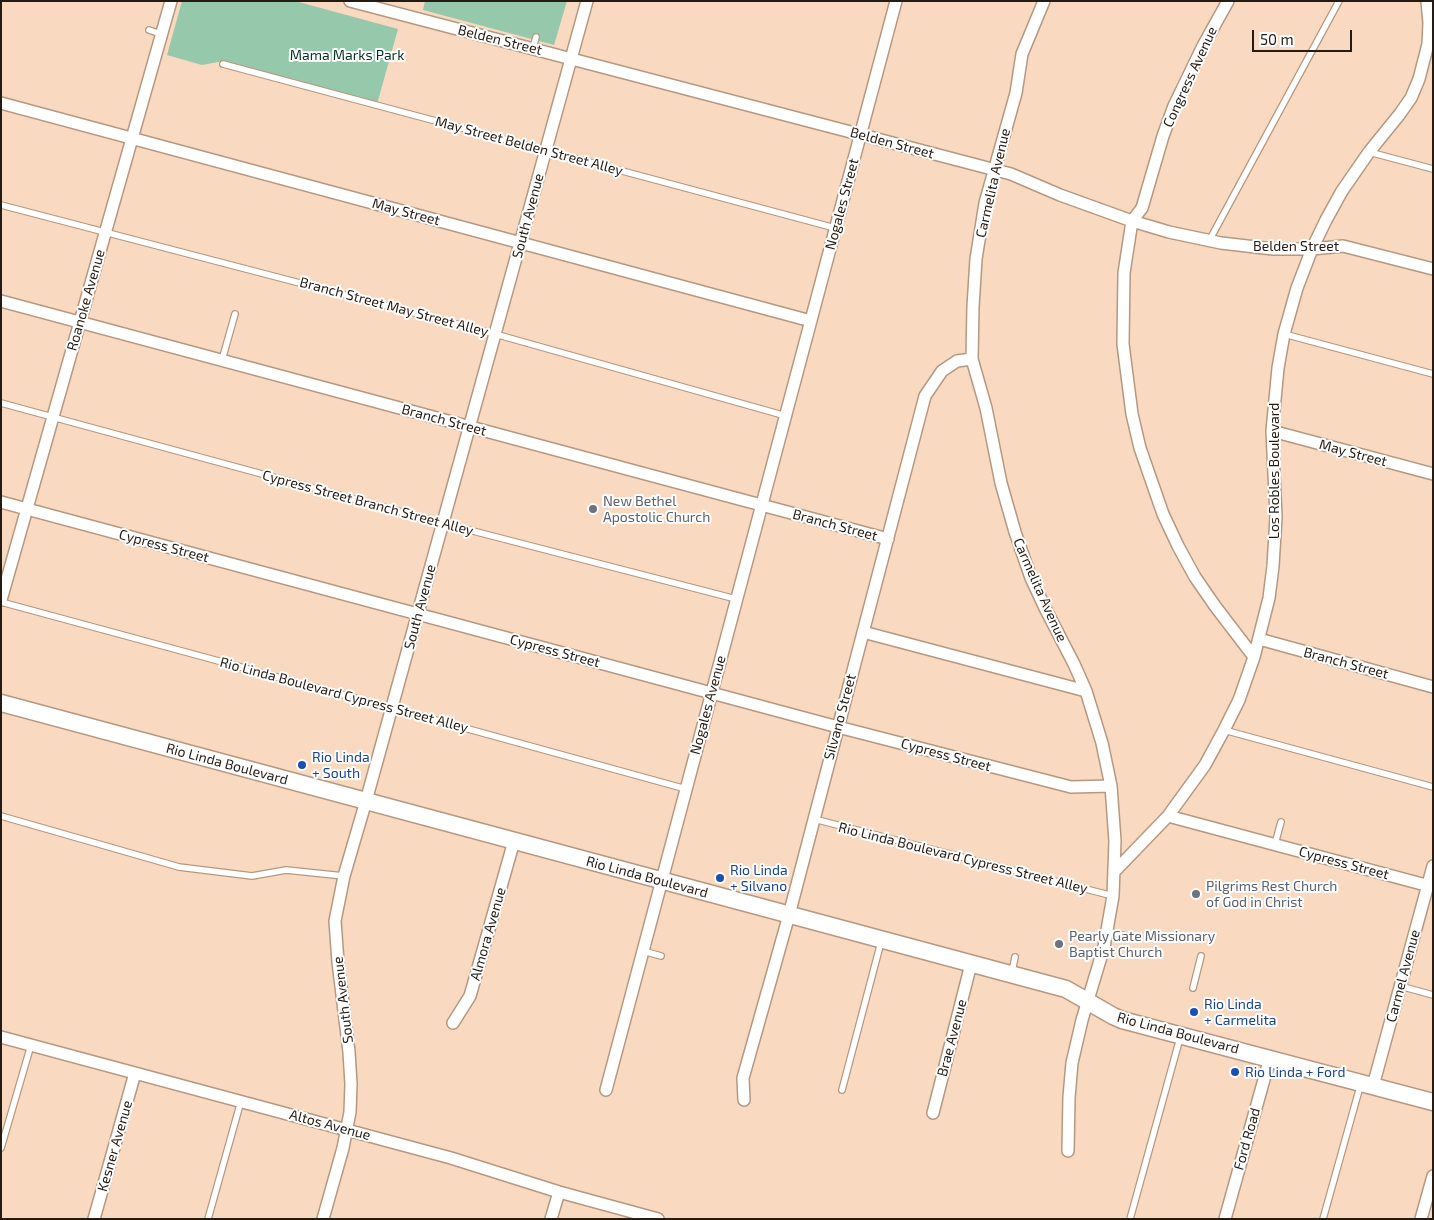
<!DOCTYPE html>
<html>
<head>
<meta charset="utf-8">
<style>
  body { margin:0 }
  #map { position:relative; width:1434px; height:1220px; overflow:hidden; background:#f9d9c0; font-family:"Exo 2",sans-serif }
  canvas { display:block }
  .frame { position:absolute; inset:0; border:2px solid #261b12; pointer-events:none }
  .scale { position:absolute; left:1252px; top:30px; width:100px; height:22px; box-sizing:border-box; border:2px solid #261b12; border-top:0; padding-left:6px; font-size:15px; line-height:18px; white-space:nowrap; color:#261b12; -webkit-text-stroke:4px #fff; paint-order:stroke }
</style>
</head>
<body>
<div id="map">
<canvas width="1434" height="1220"></canvas>
<div class="frame"></div>
<div class="scale">50 m</div>
</div>
<script>
const ctx = document.querySelector('canvas').getContext('2d');
ctx.lineJoin = 'round';
function paint(path, color) {
  ctx.fillStyle = color;
  ctx.fill(path, 'evenodd');
}
function toPath(rows) {
  const path = new Path2D();
  for (const r of rows) {
    path.moveTo(r[0], r[1]);
    for (let i = 2; i < r.length; i += 2) path.lineTo(r[i], r[i + 1]);
  }
  return path;
}
function trace(path, color, width, dash) {
  ctx.strokeStyle = color;
  ctx.lineWidth = width;
  ctx.lineCap = dash ? 'butt' : 'round';
  ctx.setLineDash(dash || []);
  ctx.stroke(path);
}
function drawText(font, color, halo, rows, align = 'center') {
  ctx.font = font + ' "Exo 2",sans-serif';
  ctx.lineWidth = 4;
  ctx.setLineDash([]);
  ctx.textBaseline = 'middle';
  ctx.strokeStyle = halo;
  ctx.fillStyle = color;
  for (const [text, x, y, turn = 0] of rows) {
    ctx.save();
    ctx.translate(x, y);
    ctx.rotate((+turn || 0) * Math.PI / 180);
    ctx.textAlign = isNaN(turn) ? turn : align;
    if (halo) ctx.strokeText(text, 0, 0);
    ctx.fillText(text, 0, 0);
    ctx.restore();
  }
}
paint(toPath([
  [182,1,295,1,398,29,377,104,224,61,202,65,167,55],
  [425,1,567,1,554,45,423,10]
]), '#96c8ab');
const lane = toPath([
  [149,30,161,34],
  [533,48,536,37],
  [223,64,835,228],
  [1369,152,1433,169],
  [1,205,495,334,786,416],
  [1209,241,1339,1],
  [1284,334,1433,374],
  [222,360,235,314],
  [1,403,442,523,736,599],
  [1,602,392,708,686,789],
  [1224,730,1433,787],
  [1,816,179,867,252,876,286,870,344,876],
  [814,819,1113,896],
  [1275,844,1281,822],
  [1107,931,1134,938],
  [643,951,661,956],
  [1012,972,1015,957],
  [1400,986,1433,995],
  [1193,988,1201,956],
  [842,1090,881,942],
  [1,1148,31,1045],
  [208,1219,241,1101],
  [1130,1219,1180,1038],
  [1323,1219,1361,1083]
]);
const street = toPath([
  [350,1,1011,174,1060,195,1132,221,1169,232,1221,243,1273,249,1312,249,1343,246,1433,269],
  [1044,1,1022,54,1016,93,985,203,976,259,973,307,972,359,986,408,1001,483,1015,532,1031,578,1045,608,1074,664,1086,691,1102,743,1111,786,1115,841,1113,896,1104,947,1082,1020,1072,1063,1069,1097,1068,1151],
  [1228,1,1203,46,1174,106,1163,136,1142,208,1132,221,1124,273,1123,344,1132,414,1140,448,1163,514,1178,546,1195,577,1215,606,1254,657],
  [1,103,811,321],
  [1,301,888,539],
  [1272,431,1433,474],
  [1,502,838,727,1071,787,1111,786],
  [1,600,171,1],
  [863,632,1086,691],
  [1259,639,1433,687],
  [1168,816,1433,887],
  [1114,872,1168,816,1205,765,1224,730,1239,700,1254,657,1269,598,1273,566,1276,517,1272,431,1278,368,1284,334,1297,288,1312,249,1326,220,1342,191,1369,152,1399,115,1411,98,1419,79,1428,44,1429,23,1427,1],
  [453,1023,470,996,514,841],
  [1,1037,451,1158,559,1192,658,1219],
  [1373,1086,1433,866],
  [606,1090,896,1],
  [744,1100,743,1078,789,915,925,396,942,371,957,361,972,359],
  [933,1113,971,964],
  [94,1219,135,1073],
  [323,1219,343,1148,350,1112,351,1084,349,1052,338,962,335,921,344,876,366,801,587,1],
  [551,1219,559,1192],
  [1225,1219,1270,1058],
  [1421,1219,1433,1176]
]);
const secondary = toPath([
  [1,703,1066,989,1113,1016,1122,1020,1433,1102]
]);
trace(lane, '#b69881', 8);
trace(street, '#b69881', 14);
trace(secondary, '#b69881', 19);
trace(lane, '#fff', 5.5);
trace(street, '#fff', 11);
trace(secondary, '#fff', 16);
for (const [x, y, r, color] of [
  [593,509,5,"#6b7280"],
  [302,765,5,"#1a4fb4"],
  [720,878,5,"#1a4fb4"],
  [1196,894,5,"#6b7280"],
  [1059,944,5,"#6b7280"],
  [1194,1012,5,"#1a4fb4"],
  [1235,1072,5,"#1a4fb4"]
]) {
  const dot = new Path2D();
  dot.arc(x, y, r, 0, 2 * Math.PI);
  ctx.fillStyle = color;
  ctx.fill(dot);
  trace(dot, '#fff', 2);
}
drawText('14px', '#261b12', '#fff', [
  ["Belden Street",500,40,14],
  ["Congress Avenue",1190,77,-65],
  ["Belden Street",892,143,15],
  ["May Street Belden Street Alley",529,146,15],
  ["Carmelita Avenue",993,183,-77],
  ["Nogales Street",842,204,-75],
  ["May Street",406,212,15],
  ["South Avenue",528,216,-75],
  ["Belden Street",1296,246],
  ["Roanoke Avenue",86,300,-74],
  ["Branch Street May Street Alley",394,307,15],
  ["Branch Street",444,420,15],
  ["May Street",1353,453,15],
  ["Los Robles Boulevard",1274,471,-90],
  ["Cypress Street Branch Street Alley",368,503,15],
  ["Branch Street",835,525,15],
  ["Cypress Street",164,546,15],
  ["Carmelita Avenue",1040,590,66],
  ["South Avenue",420,607,-75],
  ["Cypress Street",555,651,15],
  ["Branch Street",1346,663,15],
  ["Rio Linda Boulevard Cypress Street Alley",344,695,15],
  ["Nogales Avenue",708,705,-75],
  ["Silvano Street",840,717,-75],
  ["Cypress Street",946,755,15],
  ["Rio Linda Boulevard",227,764,15],
  ["Rio Linda Boulevard Cypress Street Alley",963,858,14],
  ["Cypress Street",1344,863,15],
  ["Rio Linda Boulevard",647,877,15],
  ["Almora Avenue",488,934,-74],
  ["Carmel Avenue",1403,976,-75],
  ["South Avenue",343,1000,-97],
  ["Rio Linda Boulevard",1178,1033,15],
  ["Brae Avenue",952,1038,-75],
  ["Altos Avenue",330,1125,15],
  ["Ford Road",1247,1139,-74],
  ["Kesner Avenue",115,1146,-74]
]);
drawText('14px', '#03321e', '#fff', [
  ["Mama Marks Park",347,55]
]);
drawText('14px', '#5b616d', '#fff', [
  ["New Bethel",603,501],
  ["Apostolic Church",603,517],
  ["Pilgrims Rest Church",1206,886],
  ["of God in Christ",1206,902],
  ["Pearly Gate Missionary",1069,936],
  ["Baptist Church",1069,952]
], 'left');
drawText('14px', '#164399', '#fff', [
  ["Rio Linda",312,757],
  ["+ South",312,773],
  ["Rio Linda",730,870],
  ["+ Silvano",730,886],
  ["Rio Linda",1204,1004],
  ["+ Carmelita",1204,1020],
  ["Rio Linda + Ford",1245,1072]
], 'left');
</script>
</body>
</html>
